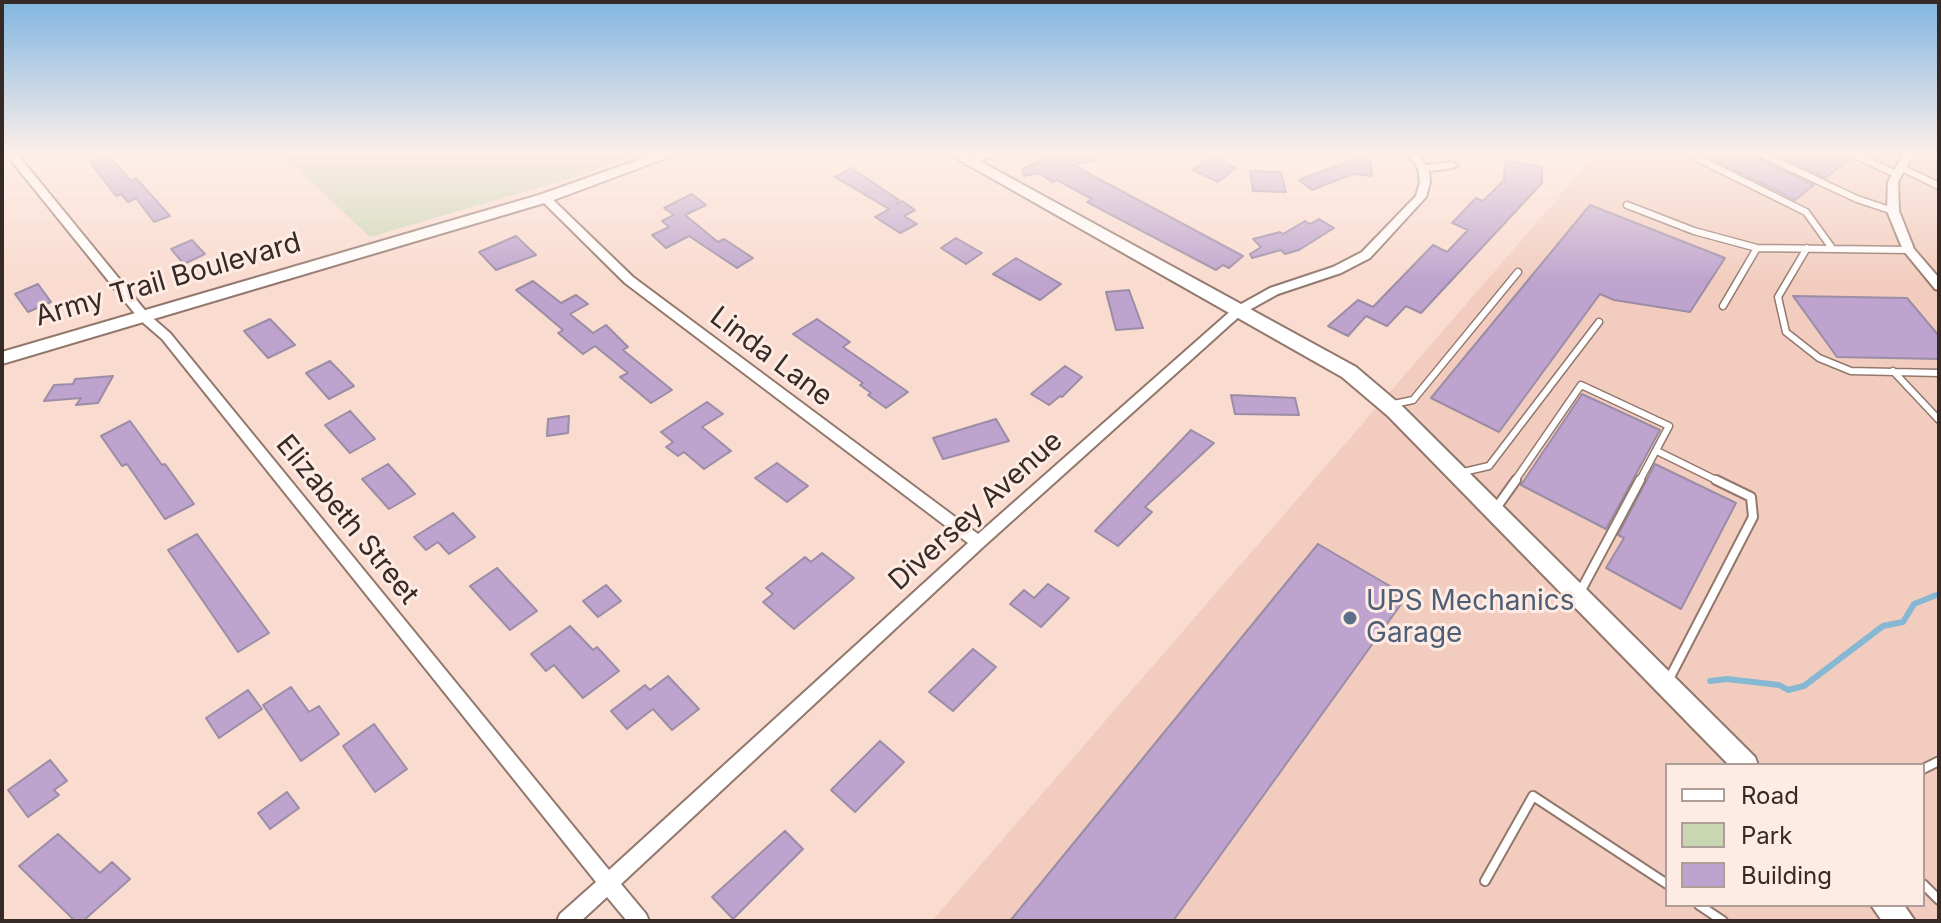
<!DOCTYPE html>
<html>
<head>
<meta charset="utf-8">
<style>
  body { margin:0 }
  #map { position:relative; width:1941px; height:923px; overflow:hidden; background:#fadbcf; font-family:Inter,sans-serif }
  canvas { display:block }
  .frame { position:absolute; inset:0; border:4px solid #362a26; pointer-events:none }
  .legend { position:absolute; left:1665px; top:763px; width:260px; height:144px; box-sizing:border-box; background:#feebe4; border:2px solid #ae9e98; margin:0; padding:10px 14px; list-style:none; font-size:24px; color:#362a26 }
  .legend li { display:flex; align-items:center; gap:16px; height:40px }
  .legend b { width:40px; border:2px solid #ae9e98 }
</style>
</head>
<body>
<div id="map">
<canvas width="1941" height="923"></canvas>
<div class="frame"></div>
<ul class="legend">
<li><b style="height:10px;background:#fff"></b>Road</li>
<li><b style="height:22px;background:#c9d6b2"></b>Park</li>
<li><b style="height:22px;background:#bda3ce"></b>Building</li>
</ul>
</div>
<script>
const ctx = document.querySelector('canvas').getContext('2d');
ctx.lineJoin = 'round';
function paint(path, color) {
  ctx.fillStyle = color;
  ctx.fill(path, 'evenodd');
}
function toPath(rows) {
  const path = new Path2D();
  for (const r of rows) {
    path.moveTo(r[0], r[1]);
    for (let i = 2; i < r.length; i += 2) path.lineTo(r[i], r[i + 1]);
  }
  return path;
}
function trace(path, color, width, dash) {
  ctx.strokeStyle = color;
  ctx.lineWidth = width;
  ctx.lineCap = dash ? 'butt' : 'round';
  ctx.setLineDash(dash || []);
  ctx.stroke(path);
}
function drawText(font, color, halo, rows, align = 'center') {
  ctx.font = font + ' Inter,sans-serif';
  ctx.lineWidth = 6;
  ctx.setLineDash([]);
  ctx.textBaseline = 'middle';
  ctx.strokeStyle = halo;
  ctx.fillStyle = color;
  for (const [text, x, y, turn = 0] of rows) {
    ctx.save();
    ctx.translate(x, y);
    ctx.rotate((+turn || 0) * Math.PI / 180);
    ctx.textAlign = isNaN(turn) ? turn : align;
    if (halo) ctx.strokeText(text, 0, 0);
    ctx.fillText(text, 0, 0);
    ctx.restore();
  }
}
paint(toPath([
  [1596,154,1939,154,1939,921,932,921],
  [1667,765,1923,765,1923,905,1667,905]
]), '#f2cdbf');
paint(toPath([
  [281,154,643,154,565,180,370,237]
]), '#c9d6b2');
trace(toPath([
  [1710,681,1727,679,1779,685,1788,690,1804,686,1883,626,1903,622,1914,604,1939,594]
]), '#86b8d4', 6);
const building = toPath([
  [1056,154,1093,154,1094,160,1073,165,1243,256,1229,268,1223,265,1216,270,1087,202,1092,199,1057,180,1052,182,1039,173,1024,176,1022,169,1056,154],
  [1703,154,1755,154,1758,159,1814,185,1795,200,1703,154],
  [1775,154,1847,154,1850,159,1825,178,1775,154],
  [108,155,131,181,136,178,170,216,154,222,136,198,128,202,121,194,116,196,90,162,108,155],
  [1211,156,1236,168,1218,182,1193,170,1211,156],
  [1357,158,1370,159,1372,176,1353,174,1312,190,1299,180,1357,158],
  [1505,160,1542,167,1542,183,1421,313,1406,306,1387,326,1366,316,1348,336,1328,326,1358,300,1373,307,1433,245,1447,252,1468,230,1452,223,1476,198,1483,201,1504,180,1505,160],
  [851,168,899,200,896,205,902,201,915,210,904,216,917,224,900,233,875,217,889,209,835,177,851,168],
  [1250,171,1281,172,1286,192,1253,191,1250,171],
  [692,194,706,205,685,215,718,242,724,239,753,258,737,268,689,236,666,248,652,235,669,227,662,221,674,215,664,208,692,194],
  [1590,205,1725,258,1690,312,1614,300,1600,294,1499,432,1431,398,1590,205],
  [1319,219,1334,228,1299,250,1285,254,1281,250,1252,258,1250,254,1261,247,1253,239,1280,232,1283,234,1305,221,1310,224,1319,219],
  [516,236,536,255,496,270,479,252,516,236],
  [956,238,982,253,966,264,941,248,956,238],
  [192,240,205,254,184,264,171,249,192,240],
  [1016,258,1061,284,1040,300,993,274,1016,258],
  [533,281,561,303,576,295,588,304,570,314,593,333,606,325,628,347,623,350,672,390,651,403,620,377,628,373,595,346,583,354,558,333,563,330,516,290,533,281],
  [38,284,51,302,28,312,15,294,38,284],
  [1129,290,1143,328,1116,330,1106,292,1129,290],
  [1793,296,1907,298,1939,336,1939,359,1837,357,1793,296],
  [270,319,295,345,268,358,244,331,270,319],
  [817,319,850,342,843,347,908,392,886,408,868,395,871,393,860,385,863,383,793,334,817,319],
  [330,361,354,386,329,399,306,373,330,361],
  [1065,366,1082,377,1062,397,1060,396,1049,405,1031,394,1065,366],
  [113,376,98,403,76,405,81,398,44,401,54,385,73,384,75,379,113,376],
  [1582,394,1660,430,1606,529,1521,485,1582,394],
  [1231,395,1295,398,1299,415,1235,414,1231,395],
  [707,402,723,414,702,427,731,451,704,469,684,452,678,456,666,447,673,442,661,432,707,402],
  [350,411,375,439,350,453,325,425,350,411],
  [569,416,568,433,547,436,548,419,569,416],
  [996,419,1009,441,943,459,933,438,996,419],
  [130,421,162,465,165,464,194,504,165,519,127,464,122,466,101,436,130,421],
  [1191,430,1214,443,1145,507,1152,512,1118,546,1095,531,1191,430],
  [777,463,808,486,787,502,755,478,777,463],
  [388,464,415,494,389,509,362,479,388,464],
  [1655,464,1736,503,1681,609,1606,568,1624,538,1618,535,1655,464],
  [453,513,475,537,449,554,438,542,426,550,414,537,453,513],
  [197,534,269,633,238,652,168,550,197,534],
  [1318,544,1407,596,1173,921,1010,921,1318,544],
  [822,553,854,578,794,629,763,602,773,594,766,588,805,557,811,562,822,553],
  [497,568,537,611,510,630,470,586,497,568],
  [1048,584,1069,598,1041,627,1010,604,1024,590,1034,598,1048,584],
  [606,585,621,601,598,617,583,601,606,585],
  [570,626,593,650,597,647,619,671,583,698,554,665,546,671,531,654,570,626],
  [973,649,996,667,953,711,929,692,973,649],
  [668,676,699,709,672,730,653,709,627,729,611,711,645,685,650,690,668,676],
  [291,687,309,712,319,706,339,734,301,761,263,705,291,687],
  [248,690,262,709,219,738,206,718,248,690],
  [374,724,407,769,375,792,343,746,374,724],
  [880,741,904,762,855,812,831,790,880,741],
  [50,760,67,781,54,790,59,795,28,817,8,790,50,760],
  [287,792,299,808,270,829,258,813,287,792],
  [785,831,803,849,733,919,712,897,785,831],
  [58,834,100,873,112,862,130,879,83,921,75,921,19,866,58,834]
]);
paint(building, '#bda3ce');
trace(building, '#9b8da5', 2);
const laneFar1 = toPath([
  [1689,154,1806,212,1832,248],
  [1761,154,1857,199,1893,211],
  [1853,154,1896,174],
  [1900,167,1939,186],
  [1627,205,1694,231,1757,248,1909,250],
  [1807,248,1778,297,1786,332,1819,358,1851,371,1939,373],
  [1723,306,1757,248],
  [1893,371,1939,420],
  [1389,405,1413,400,1518,272],
  [1657,451,1720,482],
  [1459,473,1489,466,1599,322],
  [1514,482,1581,385,1669,426,1639,482]
]);
const lane = toPath([
  [1494,511,1516,480],
  [1579,594,1640,480],
  [1667,683,1753,517,1751,497,1716,480],
  [1923,769,1939,761],
  [1485,881,1533,796,1667,884],
  [1923,884,1939,900],
  [1699,905,1723,921]
]);
const street = toPath([
  [6,154,17,154,148,314,170,333,609,870,968,543,625,283,541,200,541,196,549,196,633,277,978,534,1234,308,1270,288,1333,267,1362,252,1416,196,1420,182,1418,168,1408,154,1418,154,1426,165,1453,162,1458,165,1453,168,1429,171,1430,182,1426,197,1370,258,1341,273,1278,294,1242,314,983,547,621,884,646,914,649,921,627,921,607,897,581,921,557,921,560,914,596,882,162,339,140,320,6,154],
  [982,154,996,154,974,165,966,165,965,163,982,154],
  [1903,154,1913,154,1898,182,1899,211,1914,249,1939,278,1939,290,1935,289,1903,250,1887,211,1888,182,1903,154]
]);
const secondary = toPath([
  [655,154,677,154,551,201,2,364,2,352,539,195,655,154],
  [949,154,967,154,1356,367,1402,406,1755,757,1758,765,1729,765,1388,416,1342,377,949,154],
  [1871,905,1904,905,1915,921,1882,921,1871,905]
]);
trace(laneFar1, '#92776d', 9);
trace(lane, '#92776d', 12);
trace(street, '#92776d', 4);
trace(secondary, '#92776d', 4);
trace(laneFar1, '#fff', 6);
trace(lane, '#fff', 8);
paint(street, '#fff');
paint(secondary, '#fff');
const sky = ctx.createLinearGradient(0, 0, 0, 283);
sky.addColorStop(0, '#81b6e0');
sky.addColorStop(0.54, '#fdefe9');
sky.addColorStop(1, '#fdefe900');
ctx.fillStyle = sky;
ctx.fillRect(0, 0, 1941, 283);
for (const [x, y, r, color] of [
  [1350,618,8,"#5c6f8a"]
]) {
  const dot = new Path2D();
  dot.arc(x, y, r, 0, 2 * Math.PI);
  ctx.fillStyle = color;
  ctx.fill(dot);
  trace(dot, '#feebe4', 3);
}
drawText('28px', '#362a26', '#feebe4', [
  ["Army Trail Boulevard",168,280,-16],
  ["Linda Lane",771,357,37],
  ["Diversey Avenue",976,511,-42],
  ["Elizabeth Street",347,520,51]
]);
drawText('28px', '#4e5e75', '#feebe4', [
  ["UPS Mechanics",1366,602],
  ["Garage",1366,634]
], 'left');
</script>
</body>
</html>
